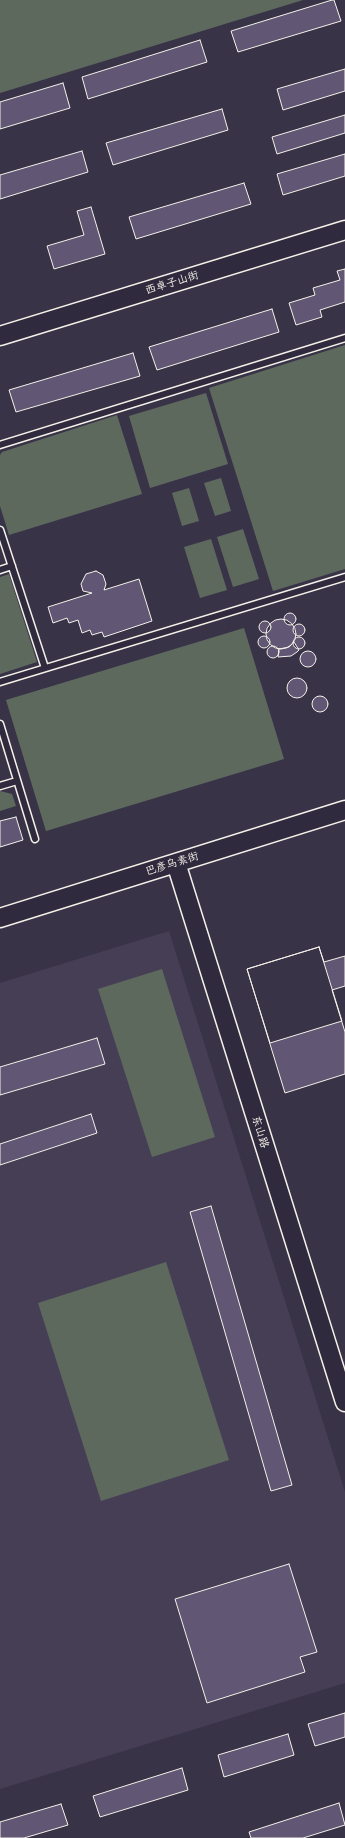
<!DOCTYPE html>
<html>
<head>
<meta charset="utf-8">
<style>
  body { margin:0 }
  canvas { display:block; background:#393348 }
</style>
</head>
<body>
<canvas width="345" height="1838"></canvas>
<script>
const ctx = document.querySelector('canvas').getContext('2d');
ctx.lineJoin = 'round';
function paint(path, color) {
  ctx.fillStyle = color;
  ctx.fill(path, 'evenodd');
}
function toPath(rows) {
  const path = new Path2D();
  for (const r of rows) {
    if (r.length === 3) {
      path.moveTo(r[0] + r[2], r[1]);
      path.arc(r[0], r[1], r[2], 0, 2 * Math.PI);
      continue;
    }
    path.moveTo(r[0], r[1]);
    for (let i = 2; i < r.length; i += 2) path.lineTo(r[i], r[i + 1]);
  }
  return path;
}
function trace(path, color, width, dash) {
  ctx.strokeStyle = color;
  ctx.lineWidth = width;
  ctx.lineCap = dash ? 'butt' : 'round';
  ctx.setLineDash(dash || []);
  ctx.stroke(path);
}
function drawText(font, color, halo, rows, align = 'center') {
  ctx.font = font + ' "Playpen Sans","LXGW WenKai TC",sans-serif';
  ctx.lineWidth = 3;
  ctx.setLineDash([]);
  ctx.textBaseline = 'middle';
  ctx.strokeStyle = halo;
  ctx.fillStyle = color;
  for (const [text, x, y, turn = 0] of rows) {
    ctx.save();
    ctx.translate(x, y);
    ctx.rotate((+turn || 0) * Math.PI / 180);
    ctx.textAlign = isNaN(turn) ? turn : align;
    if (halo) ctx.strokeText(text, 0, 0);
    ctx.fillText(text, 0, 0);
    ctx.restore();
  }
}
paint(toPath([
  [169,931,345,1492,345,1683,0,1789,0,983]
]), '#453e55');
paint(toPath([
  [0,0,303,0,0,93],
  [345,345,345,569,273,591,209,388],
  [206,393,228,464,150,488,129,416],
  [117,415,142,494,9,535,0,506,0,455,2,452],
  [221,478,231,511,215,516,204,483],
  [189,488,199,521,182,526,172,493],
  [243,529,259,579,233,587,217,537],
  [211,539,227,590,200,598,184,547],
  [9,574,37,662,0,674,0,577],
  [244,628,284,759,46,831,6,700],
  [0,791,12,794,16,806,0,811],
  [162,969,215,1137,152,1157,98,989],
  [166,1262,229,1460,101,1501,38,1303]
]), '#5e695e');
const building = toPath([
  [332,0,334,0,341,21,238,52,231,31,332,0],
  [200,40,207,62,88,99,82,77,200,40],
  [345,69,345,91,283,110,277,89,345,69],
  [63,83,70,108,0,129,0,102,63,83],
  [222,109,228,130,113,165,106,143,222,109],
  [345,115,345,133,277,154,272,137,345,115],
  [82,151,88,172,0,199,0,175,82,151],
  [345,154,345,176,283,195,277,174,345,154],
  [244,183,251,204,136,239,129,217,244,183],
  [91,207,105,254,54,269,47,246,84,235,77,211,91,207],
  [345,269,345,302,320,310,322,317,296,325,289,303,315,295,313,288,340,280,337,271,345,269],
  [272,309,279,332,157,370,149,347,272,309],
  [133,353,140,376,16,412,9,390,133,353],
  [96,571,103,575,106,584,104,590,139,579,152,621,104,637,102,632,92,635,90,630,82,633,78,620,69,623,67,618,53,623,48,607,92,593,83,591,81,584,86,574,96,571],
  [290,619,6],
  [281,634,15],
  [265,627,6],
  [299,630,6],
  [264,642,6],
  [299,643,6],
  [294,642,299,650,297,652,291,656,278,657,279,649,289,647,294,642],
  [273,652,6],
  [308,659,8],
  [297,688,10],
  [320,704,8],
  [16,817,23,840,0,847,0,821,16,817],
  [319,947,324,962,345,956,345,986,332,990,345,1032,345,1074,285,1093,247,969,319,947],
  [319,947,342,1021,270,1043,247,969,319,947],
  [97,1038,105,1064,0,1095,0,1067,97,1038],
  [91,1114,97,1133,0,1165,0,1144,91,1114],
  [211,1206,292,1485,271,1491,190,1212,211,1206],
  [289,1564,317,1652,300,1657,305,1672,207,1703,175,1599,289,1564],
  [345,1713,345,1737,315,1746,308,1724,345,1713],
  [288,1734,294,1755,224,1777,218,1755,288,1734],
  [182,1768,188,1790,100,1817,93,1796,182,1768],
  [339,1803,345,1825,303,1838,251,1838,249,1832,339,1803],
  [61,1804,68,1825,24,1838,0,1838,0,1822,61,1804]
]);
paint(building, '#615774');
trace(building, '#f4f1e8', 1);
const lane = toPath([
  [0,445,345,338],
  [0,530,45,668],
  [0,570,12,566],
  [0,682,345,577],
  [0,724,35,839],
  [0,786,17,781]
]);
const secondary = toPath([
  [0,336,345,230],
  [176,863,345,1402],
  [0,918,345,810]
]);
trace(lane, '#f4f1e8', 9);
trace(secondary, '#f4f1e8', 21);
trace(lane, '#2f2a3d', 6);
trace(secondary, '#2f2a3d', 18);
drawText('11px', '#f4f1e8', '#2f2a3d', [
  ["西卓子山街",172,283,-17],
  ["巴彦乌素街",172,864,-17],
  ["东山路",260,1132,73]
]);
</script>
</body>
</html>
